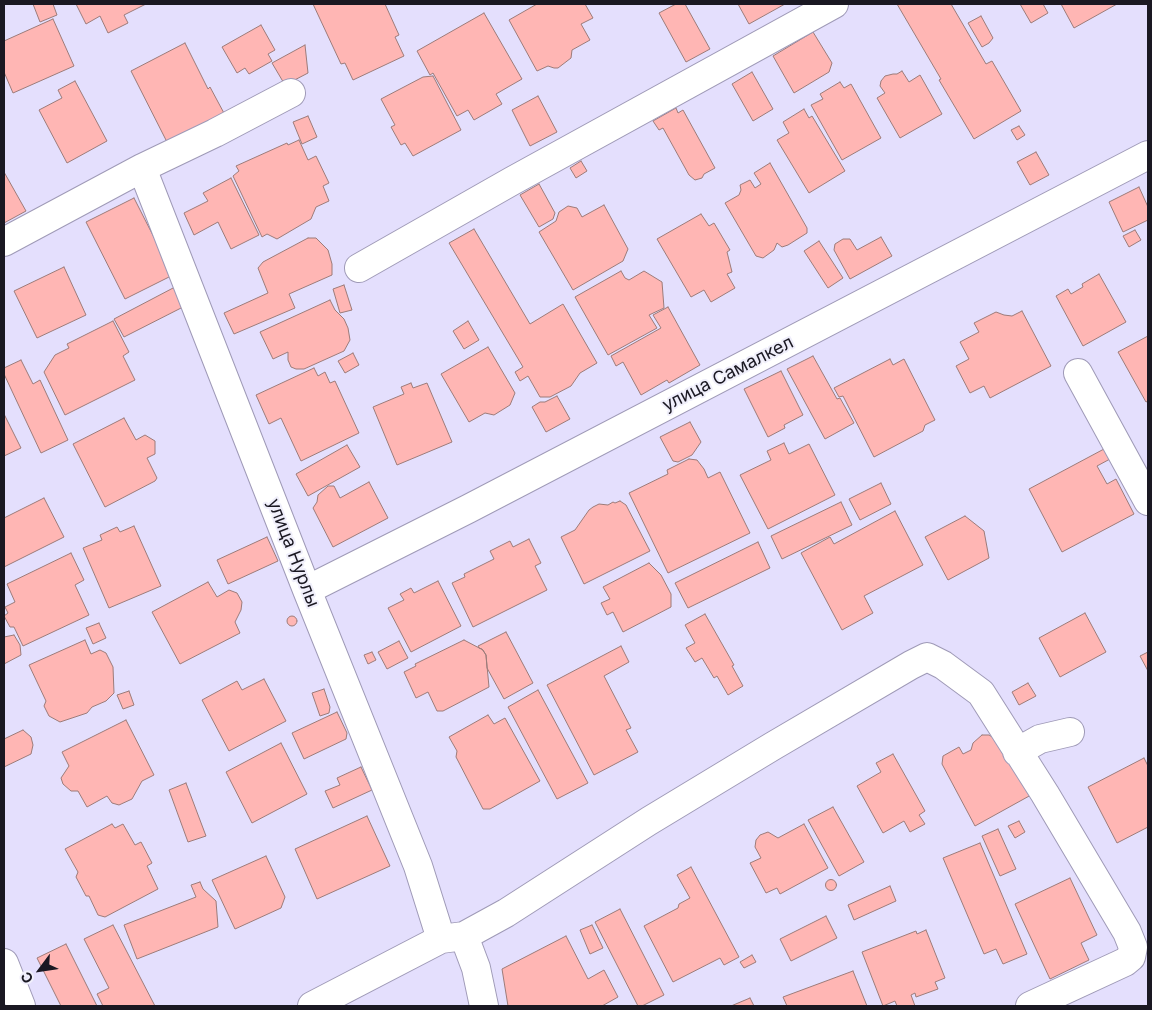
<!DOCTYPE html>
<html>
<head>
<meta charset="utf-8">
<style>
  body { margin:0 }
  #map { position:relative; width:1152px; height:1010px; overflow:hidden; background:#e4dffd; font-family:Inter,sans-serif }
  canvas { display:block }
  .frame { position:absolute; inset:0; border:5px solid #1a1822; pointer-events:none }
  .north { position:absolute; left:15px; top:945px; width:50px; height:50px; -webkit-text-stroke:4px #f0effb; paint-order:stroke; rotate:239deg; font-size:14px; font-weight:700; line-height:20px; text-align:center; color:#1a1822 }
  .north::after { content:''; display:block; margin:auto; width:18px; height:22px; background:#1a1822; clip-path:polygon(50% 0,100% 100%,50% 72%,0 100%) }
</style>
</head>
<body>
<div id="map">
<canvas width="1152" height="1010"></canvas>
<div class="frame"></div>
<div class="north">С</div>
</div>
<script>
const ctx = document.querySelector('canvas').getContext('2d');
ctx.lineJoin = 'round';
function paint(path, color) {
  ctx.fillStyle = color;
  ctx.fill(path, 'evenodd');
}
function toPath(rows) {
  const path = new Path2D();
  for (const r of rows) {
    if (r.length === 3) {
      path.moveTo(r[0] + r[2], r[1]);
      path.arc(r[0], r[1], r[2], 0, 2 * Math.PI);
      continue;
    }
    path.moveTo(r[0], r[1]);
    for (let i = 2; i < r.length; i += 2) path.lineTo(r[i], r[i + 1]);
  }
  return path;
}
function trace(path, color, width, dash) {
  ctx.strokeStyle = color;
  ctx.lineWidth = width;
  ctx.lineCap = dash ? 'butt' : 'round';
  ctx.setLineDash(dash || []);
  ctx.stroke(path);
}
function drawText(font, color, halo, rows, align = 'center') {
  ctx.font = font + ' Inter,sans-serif';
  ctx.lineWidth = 4;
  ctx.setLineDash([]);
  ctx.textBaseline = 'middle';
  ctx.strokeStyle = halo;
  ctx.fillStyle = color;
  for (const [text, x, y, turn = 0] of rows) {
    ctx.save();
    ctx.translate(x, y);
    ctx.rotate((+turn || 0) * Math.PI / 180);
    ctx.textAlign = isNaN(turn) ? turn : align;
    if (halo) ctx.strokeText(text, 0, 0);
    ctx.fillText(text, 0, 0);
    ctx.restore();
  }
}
const building = toPath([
  [33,4,53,4,57,15,40,22,33,4],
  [76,4,146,4,124,15,128,23,108,33,100,16,86,24,76,4],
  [313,4,385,4,399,35,395,37,404,56,353,80,345,63,341,64,313,4],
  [537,4,585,4,593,18,581,24,590,40,572,50,571,58,558,68,554,68,548,66,537,71,509,20,537,4],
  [676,4,685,4,710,49,686,62,659,13,676,4],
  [738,4,785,4,749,24,738,4],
  [897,4,951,4,986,64,992,61,1021,111,974,139,939,80,941,79,897,4],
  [1020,4,1043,4,1048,13,1031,23,1020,4],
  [1061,4,1117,4,1074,28,1061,4],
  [484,13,522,79,496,94,502,104,474,120,468,110,457,116,433,73,430,75,417,51,484,13],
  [981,16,993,38,989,43,982,47,968,23,981,16],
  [53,19,74,66,13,93,4,72,4,41,53,19],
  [261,25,275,50,268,54,272,61,249,74,245,68,237,73,222,47,261,25],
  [813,32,832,63,829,72,794,93,773,56,813,32],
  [185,43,208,89,210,87,225,115,168,144,131,71,185,43],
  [305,45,308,73,285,85,272,63,305,45],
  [902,71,909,82,920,75,942,114,900,138,877,98,885,93,880,86,881,81,885,76,893,74,897,74,902,71],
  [752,72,773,109,753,121,732,84,752,72],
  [433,76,461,130,413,156,405,143,401,145,391,127,395,125,381,99,423,77,433,76],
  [75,81,107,141,67,163,39,110,62,98,58,90,75,81],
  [840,82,844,88,851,84,881,138,842,160,811,105,823,99,820,94,840,82],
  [538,96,557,132,530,146,512,110,538,96],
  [676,108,678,113,683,110,715,168,704,174,702,178,695,180,689,175,663,128,659,130,653,121,676,108],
  [804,109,809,118,812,116,845,171,809,193,777,140,789,133,783,122,804,109],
  [308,116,317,137,302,144,293,122,308,116],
  [1019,126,1025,135,1017,140,1011,130,1019,126],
  [299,140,308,160,316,156,329,183,323,186,329,201,316,207,311,219,277,239,267,234,262,237,233,176,239,171,236,166,287,143,288,145,299,140],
  [1036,152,1049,175,1030,185,1017,162,1036,152],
  [581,161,587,171,576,178,570,168,581,161],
  [770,163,807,228,807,233,788,245,782,247,777,243,774,250,763,258,756,256,725,203,739,195,741,190,740,185,750,180,755,188,761,184,754,173,770,163],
  [4,172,26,211,4,223,4,172],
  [231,178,259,235,231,249,218,222,194,235,184,213,208,201,203,193,231,178],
  [539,184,555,213,553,219,539,227,520,195,539,184],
  [1139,187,1148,207,1148,220,1123,232,1109,202,1139,187],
  [134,198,173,275,125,299,86,222,134,198],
  [604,205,628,249,623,261,573,290,539,232,556,221,559,212,568,206,577,208,582,217,604,205],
  [701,214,709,226,714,223,730,250,727,252,732,272,727,274,735,288,711,302,704,290,691,297,657,239,701,214],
  [474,229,530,324,563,304,597,363,580,373,571,386,550,397,540,397,528,376,520,381,515,372,523,367,449,243,474,229],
  [1135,230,1141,240,1129,247,1123,236,1135,230],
  [881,237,892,256,850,279,834,250,835,244,843,239,850,239,857,250,881,237],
  [308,238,316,238,328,250,332,264,332,275,289,294,295,308,234,334,224,313,268,293,258,268,263,262,308,238],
  [819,241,843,278,828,288,804,251,819,241],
  [64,267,86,315,37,338,14,291,64,267],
  [621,271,625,278,629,280,644,271,662,282,664,308,649,315,657,328,608,355,575,297,621,271],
  [1099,274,1126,322,1083,346,1056,296,1068,289,1071,294,1083,287,1082,284,1099,274],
  [344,285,352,310,340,313,333,289,344,285],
  [175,287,185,306,124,337,114,319,175,287],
  [330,300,335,310,344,319,348,328,350,340,344,351,304,369,296,369,291,367,288,360,288,352,273,359,260,332,330,300],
  [668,307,700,365,669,383,667,380,641,395,623,362,616,366,611,356,661,328,653,315,668,307],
  [1022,311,1051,366,990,398,984,386,970,393,956,366,969,359,960,342,979,332,974,323,996,312,1004,315,1012,316,1022,311],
  [113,321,129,352,123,356,135,380,65,415,44,372,55,355,69,348,67,344,113,321],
  [468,321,479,340,464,349,453,331,468,321],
  [1148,336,1148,401,1146,402,1118,352,1148,336],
  [488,347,515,393,510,405,494,415,485,413,469,422,441,374,488,347],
  [353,353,359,365,345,373,338,361,353,353],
  [813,356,837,399,840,398,854,423,825,439,787,369,813,356],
  [890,359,893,365,904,359,935,420,925,425,923,431,874,457,843,396,839,397,834,388,890,359],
  [21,360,33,384,40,380,68,440,41,453,4,374,4,368,21,360],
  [314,368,318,376,325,372,330,383,335,381,359,433,301,461,281,418,269,424,256,395,314,368],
  [781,371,803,415,784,425,785,428,768,437,744,389,781,371],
  [411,383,413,388,427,383,452,442,397,465,373,407,404,394,401,387,411,383],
  [557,396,570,419,546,432,532,407,540,402,545,402,557,396],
  [4,414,21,448,4,456,4,414],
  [124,418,136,440,145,435,155,441,155,454,147,458,157,478,155,481,105,507,73,444,124,418],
  [690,422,701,442,692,455,678,462,673,461,660,437,690,422],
  [784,443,789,454,809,444,835,495,768,529,740,475,771,460,767,451,784,443],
  [347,445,360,467,308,496,296,474,347,445],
  [1104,449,1110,459,1097,466,1107,484,1116,479,1134,514,1062,552,1029,489,1104,449],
  [689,459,697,460,704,469,708,478,720,472,750,533,668,573,629,493,668,474,667,470,689,459],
  [369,482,388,518,333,547,313,508,317,502,318,495,328,486,334,486,340,498,369,482],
  [881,483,891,504,860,520,849,499,881,483],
  [44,498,64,537,4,567,4,518,44,498],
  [620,501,626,505,650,551,584,584,561,537,575,530,589,510,593,507,599,504,608,505,613,502,615,503,620,501],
  [841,502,852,525,782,559,771,536,841,502],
  [895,511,923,565,864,596,873,613,842,630,801,553,830,537,834,544,895,511],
  [965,516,984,531,989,558,948,580,925,537,965,516],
  [134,526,161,586,109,608,83,548,102,540,100,535,117,527,120,532,134,526],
  [267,537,278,561,228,584,217,560,267,537],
  [529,539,541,563,535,566,547,590,473,627,452,583,465,577,464,574,494,559,490,551,510,541,513,547,529,539],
  [758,542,770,568,688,608,675,583,758,542],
  [71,553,84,580,75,585,89,615,23,646,14,627,10,627,4,616,8,613,5,607,15,602,7,584,71,553],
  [649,563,661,575,671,594,671,607,623,632,613,612,607,615,601,603,610,599,603,587,649,563],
  [438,581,461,626,411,652,388,608,404,600,400,594,411,588,414,593,438,581],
  [208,582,217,597,229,590,237,593,242,602,241,610,235,622,240,633,180,664,152,612,208,582],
  [1085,613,1106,652,1060,677,1039,638,1085,613],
  [705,614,734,665,732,666,743,686,728,695,717,676,714,678,702,658,695,662,686,648,695,643,685,625,705,614],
  [292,621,5],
  [99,623,106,638,93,644,86,628,99,623],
  [506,632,533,683,504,699,487,668,486,655,482,649,479,648,478,646,506,632],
  [14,635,20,645,21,655,4,664,4,637,14,635],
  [85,640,91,654,100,650,106,653,113,667,114,693,106,701,92,707,87,713,60,722,49,716,44,706,46,701,29,665,85,640],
  [464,640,483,650,486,655,489,687,443,711,437,711,428,692,416,698,404,672,416,666,415,664,464,640],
  [399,641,408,658,387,669,378,652,399,641],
  [621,646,629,662,604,676,631,728,626,730,638,752,594,775,547,685,621,646],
  [372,652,376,660,368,664,364,655,372,652],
  [1148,652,1148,671,1140,656,1148,652],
  [264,679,286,721,229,751,202,700,237,681,242,690,264,679],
  [1028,683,1036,696,1019,705,1012,692,1028,683],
  [324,689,330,707,329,713,320,716,312,693,324,689],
  [538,690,588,783,557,799,508,707,538,690],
  [129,691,134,705,123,709,117,695,129,691],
  [337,712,347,733,346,739,304,759,292,733,337,712],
  [488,715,494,724,505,718,540,781,490,809,483,809,456,757,457,751,449,737,488,715],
  [126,720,154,775,142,781,132,799,119,805,112,803,107,796,87,807,78,791,71,791,63,784,61,778,69,766,62,752,126,720],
  [23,730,31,737,33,745,31,754,4,767,4,739,23,730],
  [982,735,989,735,997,740,1031,795,975,826,942,764,943,756,959,747,963,754,971,750,973,743,982,735],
  [281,743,307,794,252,823,226,772,281,743],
  [893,754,925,811,919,815,925,824,910,832,904,821,883,833,857,786,881,772,876,763,893,754],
  [1144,758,1148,766,1148,827,1117,843,1088,787,1144,758],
  [361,767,372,790,333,808,325,791,340,785,337,778,361,767],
  [186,783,206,836,188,842,169,790,186,783],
  [833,807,864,862,839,876,808,820,833,807],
  [367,816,390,866,317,899,295,849,367,816],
  [1019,821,1025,832,1015,838,1008,826,1019,821],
  [112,824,115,828,123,824,135,845,141,842,152,863,147,866,158,889,105,917,98,915,89,896,86,896,76,877,78,872,65,849,112,824],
  [804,824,828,868,780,894,777,888,766,893,750,863,761,858,755,847,756,840,760,835,768,832,778,838,804,824],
  [998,829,1016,869,1000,876,982,836,998,829],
  [980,843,1027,954,1003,964,996,949,984,954,943,858,980,843],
  [266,856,285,897,281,908,235,929,212,880,266,856],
  [691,867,739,957,724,965,720,958,673,982,644,926,678,908,679,904,690,898,677,875,691,867],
  [1070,878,1097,935,1081,943,1089,960,1050,979,1015,904,1070,878],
  [831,885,5.5],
  [200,882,203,889,216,901,218,927,137,959,124,925,196,897,191,885,200,882],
  [890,886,896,901,854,920,848,905,890,886],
  [620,909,664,995,642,1006,638,1006,595,922,620,909],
  [826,916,837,938,791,961,780,939,826,916],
  [113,925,155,1006,103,1006,97,994,109,988,84,939,113,925],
  [592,925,603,948,590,954,580,930,592,925],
  [926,930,945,978,935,982,938,989,916,997,915,993,911,995,915,1006,897,1006,895,1001,883,1006,862,952,916,931,917,934,926,930],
  [566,936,588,979,604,970,618,997,602,1006,508,1006,502,969,566,936],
  [66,944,97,1006,61,1006,37,958,66,944],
  [752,955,756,962,744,968,740,962,752,955],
  [853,971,867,1006,787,1006,783,997,853,971],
  [750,998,754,1006,731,1006,750,998]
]);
paint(building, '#ffb6b4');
trace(building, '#9c7b79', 1);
const minor = toPath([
  [142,168,307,590,418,866,441,939],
  [4,242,142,168,215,133,291,93],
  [359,268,512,181,834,4],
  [1078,373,1148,501],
  [307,590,468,509,1148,155],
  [1017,752,1040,739,1070,732],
  [464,936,476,968,484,1006],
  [4,963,21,1006],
  [312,1006,441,939,464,936,506,913,649,821,773,746,911,665,927,657,943,665,981,693,1045,794,1127,932,1133,947,1131,957,1125,962,1030,1006]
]);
trace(minor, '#9f9ab7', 30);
trace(minor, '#fff', 28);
drawText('18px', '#1a1822', '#f0effb', [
  ["улица Самалкел",728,374,-27],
  ["улица Нурлы",293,553,69]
]);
</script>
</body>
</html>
